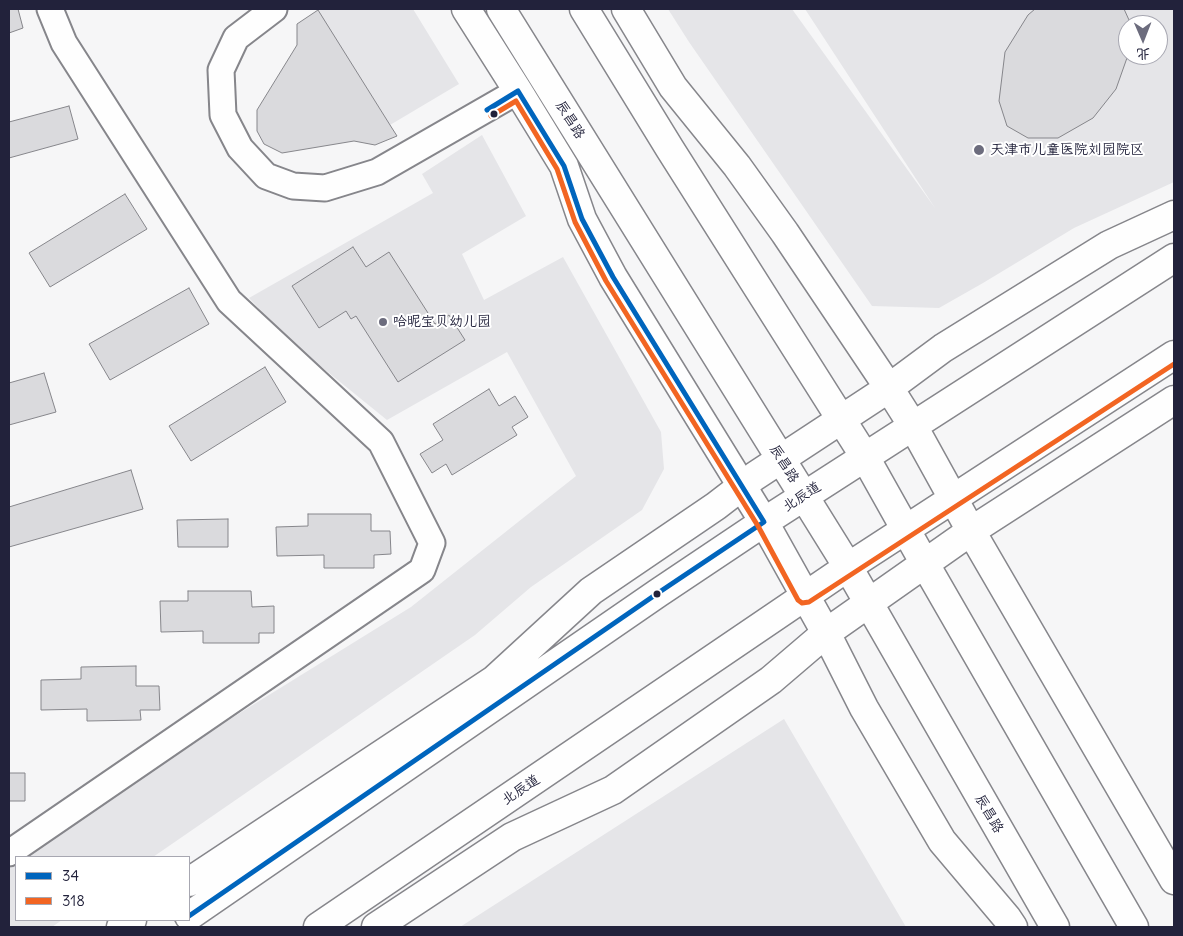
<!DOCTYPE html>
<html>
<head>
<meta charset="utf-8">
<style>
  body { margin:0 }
  #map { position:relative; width:1183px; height:936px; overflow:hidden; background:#f6f6f7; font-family:Delius,"LXGW WenKai TC",sans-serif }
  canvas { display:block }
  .frame { position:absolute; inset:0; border:10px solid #22223b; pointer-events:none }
  .legend { position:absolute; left:15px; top:856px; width:175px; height:65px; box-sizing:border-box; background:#fff; border:1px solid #a7a7b1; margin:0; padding:6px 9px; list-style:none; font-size:15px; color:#22223b }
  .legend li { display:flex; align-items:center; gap:10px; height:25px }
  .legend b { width:25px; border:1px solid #a7a7b1 }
  .north { position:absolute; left:1118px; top:15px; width:50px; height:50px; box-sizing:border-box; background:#fff; border:1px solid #a7a7b1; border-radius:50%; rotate:179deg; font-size:14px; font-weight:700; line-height:20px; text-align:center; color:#22223b }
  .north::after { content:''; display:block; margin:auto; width:18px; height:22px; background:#6c6c7d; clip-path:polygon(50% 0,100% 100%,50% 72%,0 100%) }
</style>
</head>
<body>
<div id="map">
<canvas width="1183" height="936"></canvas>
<div class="frame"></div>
<ul class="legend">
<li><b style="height:6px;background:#0065bd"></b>34</li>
<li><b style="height:6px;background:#f26522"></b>318</li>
</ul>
<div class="north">北</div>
</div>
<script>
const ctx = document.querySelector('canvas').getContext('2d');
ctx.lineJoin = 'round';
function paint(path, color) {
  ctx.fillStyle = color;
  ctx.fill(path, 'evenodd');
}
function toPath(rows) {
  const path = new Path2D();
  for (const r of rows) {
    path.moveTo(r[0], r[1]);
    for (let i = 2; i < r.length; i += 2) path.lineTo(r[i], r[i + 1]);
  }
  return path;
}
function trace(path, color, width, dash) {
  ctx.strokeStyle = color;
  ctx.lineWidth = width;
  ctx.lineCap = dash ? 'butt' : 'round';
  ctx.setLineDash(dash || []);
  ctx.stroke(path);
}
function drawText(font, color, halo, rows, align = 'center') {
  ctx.font = font + ' Delius,"LXGW WenKai TC",sans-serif';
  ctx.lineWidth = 4;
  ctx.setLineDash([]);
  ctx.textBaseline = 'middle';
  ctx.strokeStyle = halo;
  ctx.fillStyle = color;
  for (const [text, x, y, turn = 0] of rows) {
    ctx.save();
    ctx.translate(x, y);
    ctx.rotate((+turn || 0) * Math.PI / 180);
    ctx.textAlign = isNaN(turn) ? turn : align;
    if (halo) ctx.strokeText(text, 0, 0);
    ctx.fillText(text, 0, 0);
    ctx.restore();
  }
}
paint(toPath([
  [321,9,413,9,459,84,390,125,318,11],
  [668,9,792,9,935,208,805,9,1174,9,1174,182,1074,228,983,283,939,308,872,306,689,42],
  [1128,25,1158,25,1158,55,1128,55],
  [482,135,526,216,462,254,484,300,563,257,661,432,664,469,642,510,531,587,475,635,153,857,16,857,16,920,62,920,52,927,9,927,9,856,411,607,576,476,507,352,387,420,292,343,249,298,433,193,422,174],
  [784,719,906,927,460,927]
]), '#e5e5e8');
const building = toPath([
  [9,9,18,9,23,28,9,33,9,9],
  [1035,9,1124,9,1129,20,1128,55,1116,89,1093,118,1058,138,1028,138,1007,126,999,101,1005,52,1028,15,1035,9],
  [318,10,390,125,397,136,375,145,354,141,282,153,264,144,257,131,257,110,297,45,297,24,318,10],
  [69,106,78,139,9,158,9,122,69,106],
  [125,194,147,229,50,287,29,253,125,194],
  [353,247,366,267,389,252,435,324,449,315,465,340,398,382,356,316,351,319,346,311,319,328,292,286,353,247],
  [189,288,209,324,110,380,89,344,189,288],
  [265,367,286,402,191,461,169,426,265,367],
  [44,373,56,412,9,425,9,383,44,373],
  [489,389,499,406,515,396,528,417,512,427,517,435,452,475,446,464,432,473,420,454,443,440,433,424,489,389],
  [131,470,143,509,9,547,9,507,131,470],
  [308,514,371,514,371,531,390,531,391,554,374,555,374,568,324,568,324,555,277,556,276,527,308,526,308,514],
  [228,519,228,547,178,547,177,520,228,519],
  [188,591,251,591,252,607,274,606,274,633,259,633,259,643,203,643,203,631,161,632,160,601,188,601,188,591],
  [136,666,136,686,159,686,160,710,140,710,141,720,87,721,87,709,41,710,41,680,81,679,81,667,136,666],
  [9,773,25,773,25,801,9,801,9,773]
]);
paint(building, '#dadadd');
trace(building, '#86868b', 1);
const minor = toPath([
  [274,9,236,38,221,70,223,115,240,148,266,176,293,186,325,188,377,172,518,91],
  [9,853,422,570,432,543,381,442,229,301,64,43,50,9]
]);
const major = toPath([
  [466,9,518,91,564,166,582,219,613,277,764,522,826,633,864,708,942,841,1007,918,1013,927],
  [501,9,848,567,1055,927],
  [584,9,670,149,865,457,925,564,1134,927],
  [626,9,673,87,737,166,785,233,889,388,913,426,971,531,1174,880],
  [189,882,494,680,591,591,716,506,755,476,889,388,943,348,1109,245,1174,215],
  [189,916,658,593,764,522,1174,258],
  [121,927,132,920],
  [318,927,848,567,1174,355],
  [376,927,512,837,613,790,771,680,826,633,971,531,1174,400]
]);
trace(minor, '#86868b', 29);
trace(major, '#86868b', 31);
trace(minor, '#fefefe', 25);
trace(major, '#fefefe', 28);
trace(toPath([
  [189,916,658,593,764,522,613,277,582,219,564,166,518,91,487,110]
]), '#0065bd', 5);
trace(toPath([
  [491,116,516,101,557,169,575,222,606,281,758,526,798,600,802,603,809,602,1174,364]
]), '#f26522', 5);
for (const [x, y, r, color] of [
  [494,114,4.5,"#22223b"],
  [979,150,6,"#6c6c7d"],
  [383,322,5,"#6c6c7d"],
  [657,594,4.5,"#22223b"]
]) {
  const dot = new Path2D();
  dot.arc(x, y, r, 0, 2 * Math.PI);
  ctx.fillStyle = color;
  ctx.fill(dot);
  trace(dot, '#fff', 2);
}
drawText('14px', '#22223b', '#fff', [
  ["辰昌路",570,120,58],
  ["辰昌路",784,464,58],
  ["北辰道",802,497,-33],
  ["北辰道",521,790,-34],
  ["辰昌路",989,814,60]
]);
drawText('14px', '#22223b', '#fff', [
  ["天津市儿童医院刘园院区",990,150],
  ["哈昵宝贝幼儿园",393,322]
], 'left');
</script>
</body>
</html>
